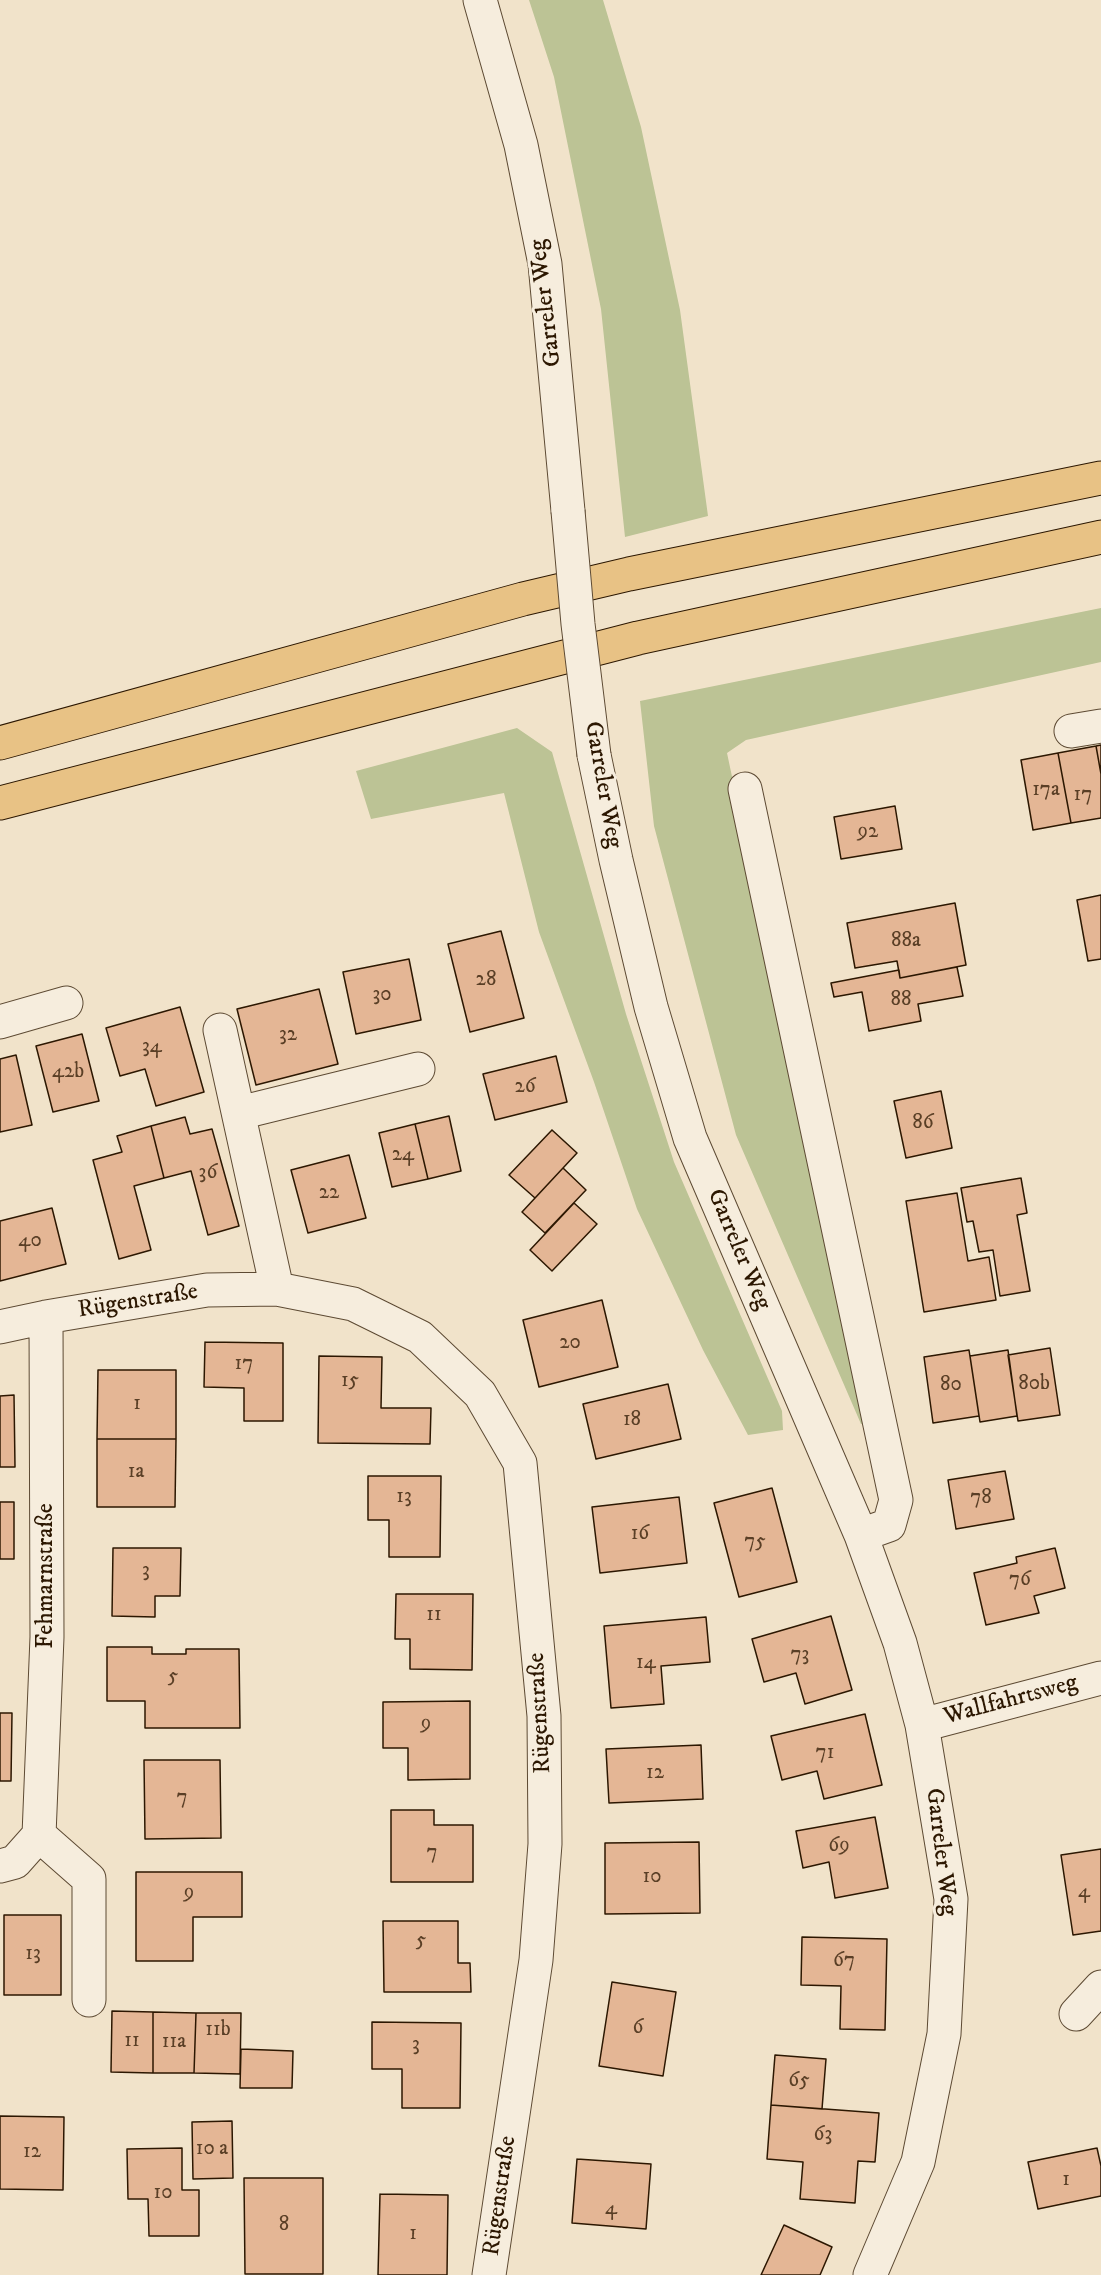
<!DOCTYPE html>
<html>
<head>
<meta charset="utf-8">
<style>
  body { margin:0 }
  canvas { display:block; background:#f1e3ca }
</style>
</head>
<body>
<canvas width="1101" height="2275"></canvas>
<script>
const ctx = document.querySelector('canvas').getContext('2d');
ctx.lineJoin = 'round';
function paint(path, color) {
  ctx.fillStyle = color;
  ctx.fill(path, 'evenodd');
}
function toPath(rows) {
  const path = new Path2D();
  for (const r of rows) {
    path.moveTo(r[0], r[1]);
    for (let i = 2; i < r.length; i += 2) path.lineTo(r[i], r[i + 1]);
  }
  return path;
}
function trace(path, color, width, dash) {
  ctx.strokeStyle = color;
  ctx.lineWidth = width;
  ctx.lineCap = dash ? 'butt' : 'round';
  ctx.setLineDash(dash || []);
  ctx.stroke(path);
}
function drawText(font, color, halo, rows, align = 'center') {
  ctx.font = font + ' "IM FELL DW Pica",serif';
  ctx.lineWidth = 6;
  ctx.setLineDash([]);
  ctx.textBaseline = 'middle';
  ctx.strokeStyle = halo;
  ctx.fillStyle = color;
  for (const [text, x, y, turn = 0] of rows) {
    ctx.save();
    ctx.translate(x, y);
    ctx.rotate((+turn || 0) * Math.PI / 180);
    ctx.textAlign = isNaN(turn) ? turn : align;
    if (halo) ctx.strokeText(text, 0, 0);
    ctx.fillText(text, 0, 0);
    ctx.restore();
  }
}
paint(toPath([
  [529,0,603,0,641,127,680,310,708,516,625,537,601,309,554,77],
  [1101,608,1101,662,746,740,727,753,869,1423,861,1424,736,1135,654,826,640,701],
  [517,728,552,752,626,1014,674,1162,782,1411,783,1430,748,1435,703,1350,637,1209,594,1082,539,932,504,793,371,819,356,771]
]), '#bcc395');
const building = toPath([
  [1101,745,1101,774,1096,746,1101,745],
  [1096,746,1101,774,1101,818,1071,823,1058,753,1096,746],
  [1058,753,1071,823,1033,830,1021,760,1058,753],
  [895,806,902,849,841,859,834,817,895,806],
  [1101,895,1101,959,1088,961,1077,900,1101,895],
  [955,903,966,965,900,978,897,961,855,968,847,923,955,903],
  [501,931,524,1018,470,1032,448,944,501,931],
  [409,959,421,1020,356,1034,343,972,409,959],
  [957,967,963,996,918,1004,921,1021,869,1031,862,992,834,997,831,983,899,970,900,978,957,967],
  [319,989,338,1064,256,1085,237,1009,319,989],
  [180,1007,204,1092,156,1106,145,1069,120,1076,106,1028,180,1007],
  [82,1034,99,1101,53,1112,36,1046,82,1034],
  [16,1055,32,1125,0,1132,0,1059,16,1055],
  [556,1056,567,1102,495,1120,483,1074,556,1056],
  [941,1091,952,1148,906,1158,894,1101,941,1091],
  [449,1116,461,1171,428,1179,415,1124,449,1116],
  [185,1117,190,1134,212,1129,239,1226,208,1235,191,1171,164,1178,151,1126,185,1117],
  [415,1124,428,1179,392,1187,379,1133,415,1124],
  [151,1126,164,1178,134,1186,151,1250,119,1259,93,1160,122,1152,117,1136,151,1126],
  [552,1130,577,1153,535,1198,509,1175,552,1130],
  [349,1155,366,1218,308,1233,291,1170,349,1155],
  [563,1168,586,1190,545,1233,522,1212,563,1168],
  [1021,1178,1027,1213,1017,1215,1030,1291,1000,1296,993,1250,979,1252,973,1221,967,1222,961,1188,1021,1178],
  [957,1193,968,1261,989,1257,996,1300,924,1312,906,1201,957,1193],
  [574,1203,597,1224,552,1271,530,1250,574,1203],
  [52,1208,66,1264,0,1281,0,1221,52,1208],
  [602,1300,618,1367,539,1387,523,1320,602,1300],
  [205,1342,283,1343,283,1421,244,1421,244,1388,204,1387,205,1342],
  [1050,1348,1060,1415,1018,1421,1008,1355,1050,1348],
  [969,1350,979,1416,933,1423,924,1357,969,1350],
  [1008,1350,1017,1416,980,1422,970,1356,1008,1350],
  [319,1356,382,1357,381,1408,431,1408,430,1444,318,1443,319,1356],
  [98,1370,176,1370,176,1439,97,1439,98,1370],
  [668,1384,681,1439,596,1459,583,1404,668,1384],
  [14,1395,15,1467,0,1467,0,1396,14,1395],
  [97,1439,176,1439,175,1507,97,1507,97,1439],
  [1005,1471,1014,1519,956,1529,948,1480,1005,1471],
  [368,1476,441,1476,440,1557,389,1557,389,1520,368,1520,368,1476],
  [772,1488,797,1582,739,1597,714,1503,772,1488],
  [679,1497,687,1563,600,1573,592,1507,679,1497],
  [0,1502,14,1502,14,1559,0,1559,0,1502],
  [113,1548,181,1548,180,1596,155,1596,155,1617,112,1616,113,1548],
  [1055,1548,1065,1588,1034,1596,1039,1613,986,1625,974,1573,1017,1563,1016,1557,1055,1548],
  [396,1594,473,1594,472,1670,410,1669,410,1639,395,1639,396,1594],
  [831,1616,852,1690,805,1704,796,1673,764,1682,752,1639,831,1616],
  [706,1617,710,1662,661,1666,664,1704,611,1708,604,1626,706,1617],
  [107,1647,152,1647,152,1654,186,1654,186,1649,239,1649,240,1728,145,1728,145,1701,107,1701,107,1647],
  [470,1701,470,1779,408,1780,408,1748,383,1748,383,1702,470,1701],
  [0,1713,12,1713,11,1781,0,1781,0,1713],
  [865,1714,882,1785,824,1799,817,1771,782,1780,771,1736,865,1714],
  [701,1745,703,1799,609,1803,606,1749,701,1745],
  [144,1760,220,1760,221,1838,145,1839,144,1760],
  [391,1810,434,1810,434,1825,473,1825,473,1882,391,1882,391,1810],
  [875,1817,888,1888,835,1898,829,1862,803,1868,796,1831,875,1817],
  [699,1842,700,1913,605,1914,605,1843,699,1842],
  [1101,1849,1101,1931,1073,1935,1061,1855,1101,1849],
  [136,1872,242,1872,242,1917,193,1917,193,1961,136,1961,136,1872],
  [4,1915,61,1915,61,1995,4,1995,4,1915],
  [383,1921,458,1921,458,1963,470,1963,471,1992,384,1992,383,1921],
  [802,1937,887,1939,885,2030,840,2029,841,1986,801,1985,802,1937],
  [612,1982,676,1992,663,2076,599,2066,612,1982],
  [112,2011,153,2012,153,2073,111,2072,112,2011],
  [153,2012,196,2013,194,2073,153,2073,153,2012],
  [196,2013,241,2013,240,2074,194,2073,196,2013],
  [372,2022,461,2023,460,2108,402,2108,402,2069,372,2069,372,2022],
  [241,2049,293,2051,292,2088,240,2088,241,2049],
  [775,2055,826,2059,822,2109,771,2105,775,2055],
  [771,2105,879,2113,875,2162,858,2161,855,2203,800,2199,803,2162,767,2159,771,2105],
  [0,2116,64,2117,63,2190,0,2189,0,2116],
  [232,2121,233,2178,193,2179,192,2122,232,2121],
  [182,2148,182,2190,199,2190,199,2236,149,2236,148,2199,128,2199,127,2149,182,2148],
  [1097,2148,1101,2166,1101,2196,1038,2209,1028,2162,1097,2148],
  [577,2159,651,2164,646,2229,572,2223,577,2159],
  [244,2178,323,2178,323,2274,245,2274,244,2178],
  [380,2194,448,2195,447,2275,378,2275,380,2194],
  [784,2225,832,2247,820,2275,761,2275,784,2225]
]);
paint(building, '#e4b695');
trace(building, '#2c1701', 1.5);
const minor = toPath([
  [480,0,521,145,545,264,568,511],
  [1071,731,1101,726],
  [594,755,616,860,651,1007,690,1138,861,1535,900,1643,922,1725,951,1899,944,2034,918,2162,870,2275],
  [745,789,896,1500,889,1525,861,1535],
  [0,1022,66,1003],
  [220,1030,277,1289],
  [239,1113,418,1069],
  [0,1327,46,1317,207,1290,277,1289,353,1304,420,1337,480,1394,520,1463,544,1716,545,1844,536,1960,489,2275],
  [922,1725,1101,1678],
  [39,1835,89,1879,89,2000],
  [0,1866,15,1862,39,1835,47,1637,46,1317],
  [1076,2014,1101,1987]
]);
const highway = toPath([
  [0,743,523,599,629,574,1101,478],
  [0,803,638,638,1101,537]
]);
trace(minor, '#5d4a33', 35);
trace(highway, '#2c1701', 35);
trace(minor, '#f6eddd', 33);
trace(highway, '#e8c285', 33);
const minorBridge = toPath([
  [568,511,578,624,594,755]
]);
trace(minorBridge, '#5d4a33', 35, []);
trace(minorBridge, '#f6eddd', 33);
drawText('21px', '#5a3f26', null, [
  ["17a",1046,791],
  ["17",1083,796],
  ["92",868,833],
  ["88a",906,942],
  ["28",486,981],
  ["30",382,996],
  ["88",901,1001],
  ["32",288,1036],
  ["34",152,1048],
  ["42b",68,1073],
  ["26",525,1088],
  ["86",923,1124],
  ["24",403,1156],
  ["36",208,1174],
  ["22",329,1194],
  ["40",30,1242],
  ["20",570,1344],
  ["17",244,1365],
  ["15",350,1382],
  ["80b",1034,1385],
  ["80",951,1386],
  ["1",137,1405],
  ["18",632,1421],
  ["1a",136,1473],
  ["13",404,1498],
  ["78",981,1499],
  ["16",640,1535],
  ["75",755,1543],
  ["3",146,1572],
  ["76",1020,1581],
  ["11",434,1616],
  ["73",800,1656],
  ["14",646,1664],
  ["5",173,1678],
  ["9",426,1725],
  ["71",825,1754],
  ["12",655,1774],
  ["7",182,1799],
  ["69",839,1847],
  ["7",432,1854],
  ["10",652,1878],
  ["4",1084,1893],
  ["9",189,1894],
  ["5",421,1942],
  ["13",33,1955],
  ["67",844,1962],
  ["6",638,2029],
  ["11b",218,2031],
  ["11",132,2042],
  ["11a",174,2043],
  ["3",416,2046],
  ["65",799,2082],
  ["63",823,2136],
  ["10 a",212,2150],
  ["12",32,2153],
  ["1",1066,2181],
  ["10",163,2194],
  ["4",611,2210],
  ["8",284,2226],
  ["1",413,2235]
]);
drawText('24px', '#2c1701', '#f6eddd', [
  ["Garreler Weg",547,303,-97],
  ["Garreler Weg",602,785,80],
  ["Garreler Weg",738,1250,67],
  ["Rügenstraße",138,1302,-9],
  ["Fehmarnstraße",47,1576,-90],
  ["Wallfahrtsweg",1011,1701,-15],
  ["Rügenstraße",541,1713,-93],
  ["Garreler Weg",940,1852,83],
  ["Rügenstraße",501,2196,-82]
]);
</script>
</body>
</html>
